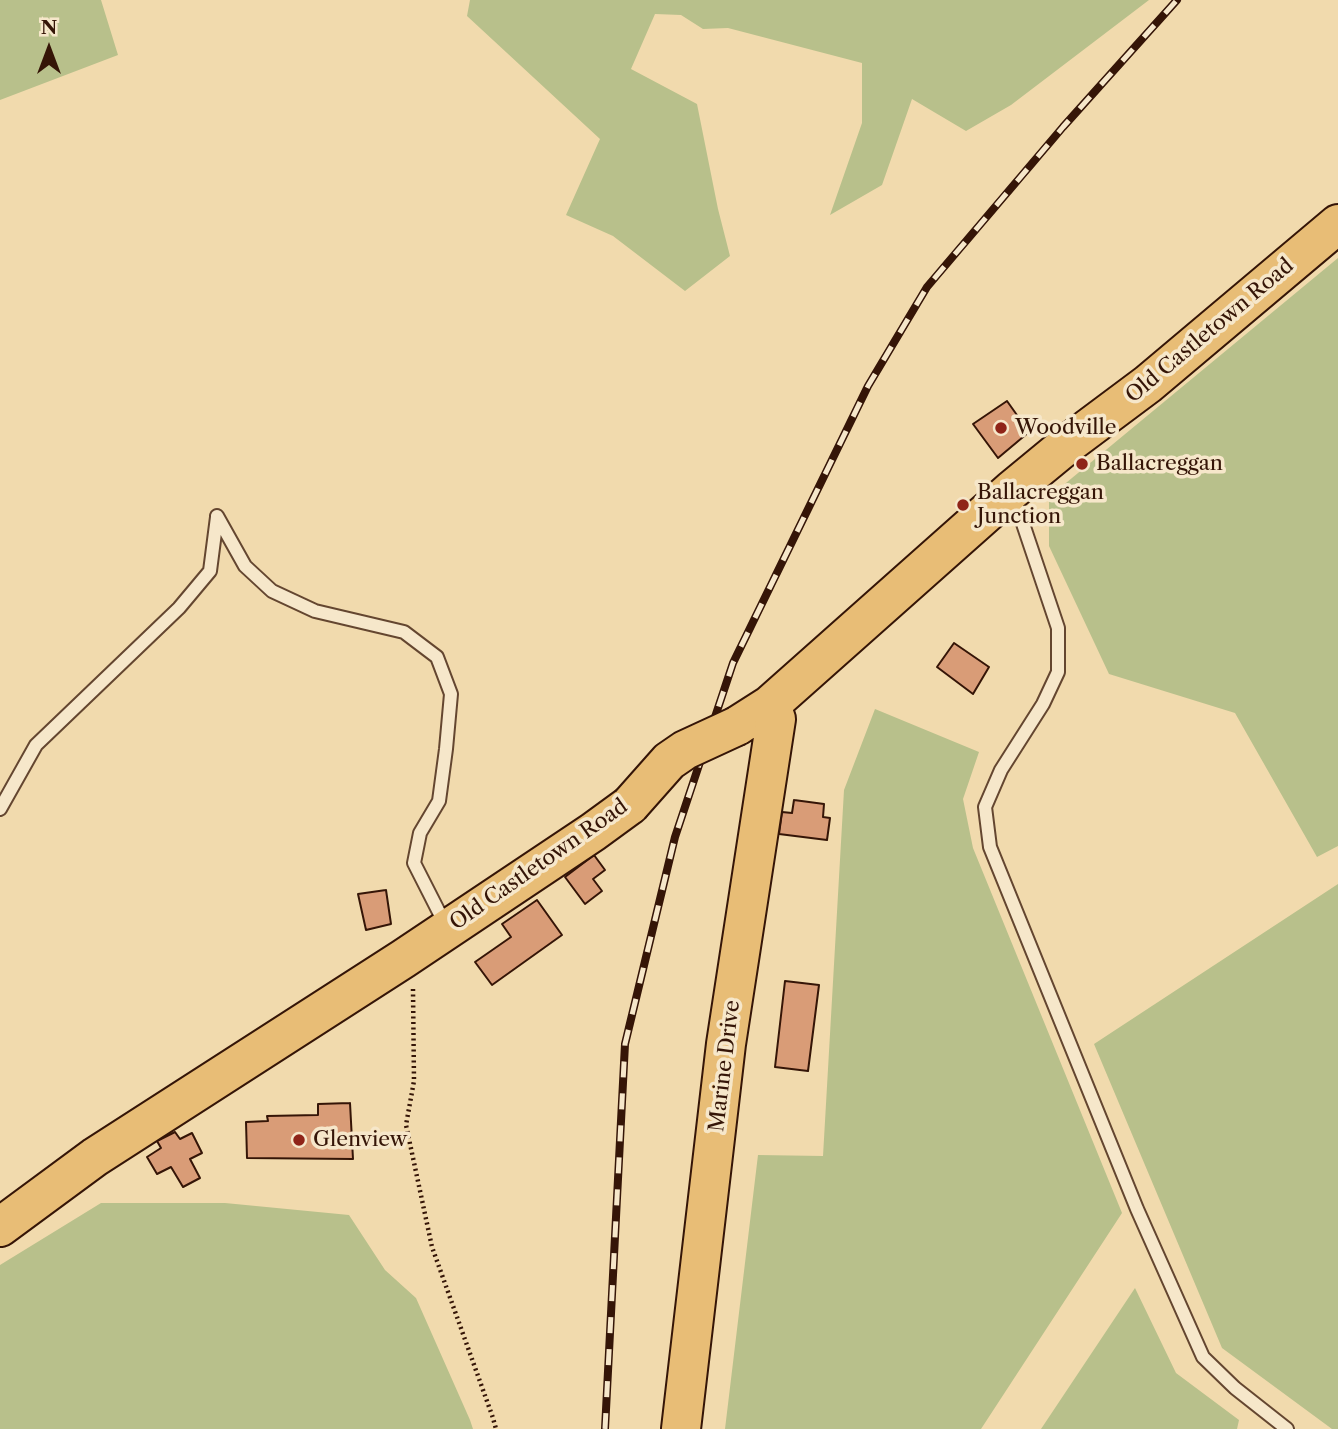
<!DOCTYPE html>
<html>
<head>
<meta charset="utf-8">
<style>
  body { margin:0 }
  #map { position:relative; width:1338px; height:1429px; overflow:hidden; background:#f1daad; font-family:"Libre Caslon Text",serif }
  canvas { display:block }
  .north { position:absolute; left:14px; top:14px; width:70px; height:70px; -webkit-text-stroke:5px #f6e7ca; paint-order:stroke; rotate:0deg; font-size:19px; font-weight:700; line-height:28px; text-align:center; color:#351507 }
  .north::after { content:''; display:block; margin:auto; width:24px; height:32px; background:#351507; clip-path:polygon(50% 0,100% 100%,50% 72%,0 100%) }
</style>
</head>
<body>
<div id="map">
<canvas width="1338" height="1429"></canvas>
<div class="north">N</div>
</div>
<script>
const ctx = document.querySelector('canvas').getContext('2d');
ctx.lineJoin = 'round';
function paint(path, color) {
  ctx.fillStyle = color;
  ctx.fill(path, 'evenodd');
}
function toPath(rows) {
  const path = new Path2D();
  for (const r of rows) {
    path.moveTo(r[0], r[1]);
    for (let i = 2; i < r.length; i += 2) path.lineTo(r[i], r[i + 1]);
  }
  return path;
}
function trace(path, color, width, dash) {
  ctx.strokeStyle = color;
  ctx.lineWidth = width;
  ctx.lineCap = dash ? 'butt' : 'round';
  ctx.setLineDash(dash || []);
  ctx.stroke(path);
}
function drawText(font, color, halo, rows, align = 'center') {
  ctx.font = font + ' "Libre Caslon Text",serif';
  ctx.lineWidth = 7;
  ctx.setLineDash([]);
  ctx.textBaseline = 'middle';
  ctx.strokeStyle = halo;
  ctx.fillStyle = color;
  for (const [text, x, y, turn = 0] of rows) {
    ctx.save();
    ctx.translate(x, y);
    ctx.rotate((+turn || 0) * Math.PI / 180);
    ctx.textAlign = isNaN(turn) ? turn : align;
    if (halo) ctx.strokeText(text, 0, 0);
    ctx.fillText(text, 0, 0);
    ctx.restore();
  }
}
paint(toPath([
  [0,0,101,0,118,55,0,100],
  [470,0,1149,0,1011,105,966,131,912,99,882,185,830,215,862,123,862,63,728,28,703,29,681,15,655,14,631,69,697,104,718,209,730,256,685,291,613,236,566,215,600,139,467,16],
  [1338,258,1338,846,1317,857,1235,713,1109,674,1049,546,1049,497],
  [875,709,979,752,963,799,973,848,1122,1213,981,1429,725,1429,758,1155,823,1156,844,790],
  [1338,884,1338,1429,1332,1429,1222,1348,1094,1044],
  [101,1203,225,1203,349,1215,385,1270,416,1298,470,1420,473,1429,0,1429,0,1265],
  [1135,1288,1176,1373,1239,1420,1237,1429,1041,1429]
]), '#b8c08b');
const building = toPath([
  [1007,401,1029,432,998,458,973,424,1007,401],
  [954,643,989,667,973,694,937,667,954,643],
  [794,800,824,804,823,817,830,818,827,840,779,834,782,812,792,813,794,800],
  [594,855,605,870,593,879,602,891,585,904,565,877,594,855],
  [386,890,391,924,366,930,358,894,386,890],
  [537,900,562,935,492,985,475,962,511,937,502,924,537,900],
  [785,981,819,985,808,1071,775,1067,785,981],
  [350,1103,353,1159,247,1158,246,1122,268,1121,267,1116,318,1115,318,1104,350,1103],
  [175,1132,180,1139,192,1133,202,1153,190,1159,200,1178,183,1187,171,1167,157,1174,147,1157,161,1148,157,1141,175,1132]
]);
paint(building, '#d99c77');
trace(building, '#351507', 2);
const lane = toPath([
  [1013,494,1058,628,1058,672,1043,704,1001,770,985,807,990,847,1137,1209,1203,1357,1235,1388,1287,1429],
  [217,516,245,566,272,591,315,611,404,632,437,657,451,694,446,749,439,801,420,833,414,863,446,926],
  [0,809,36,745,179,608,210,571,217,517]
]);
const primary = toPath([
  [737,726,770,705,1012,490,1069,443,1148,384,1338,224],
  [0,1227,95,1157,403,959,593,832,630,805],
  [681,1429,726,1044,776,719,770,705]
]);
trace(lane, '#644630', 16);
trace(primary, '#351507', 42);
trace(toPath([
  [413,989,414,1081,406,1125,432,1247,493,1418,496,1429]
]), '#351507', 4.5, [2, 3.5]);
trace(lane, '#f6e7ca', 12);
trace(primary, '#e8bd76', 38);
const rail = toPath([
  [605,1429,625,1044,675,837,733,663,868,386,927,287,1063,127,1177,0]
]);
trace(rail, '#351507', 8);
trace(rail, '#f6e7ca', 5, [16]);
const primaryBridge = toPath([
  [630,805,669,761,685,750,737,726]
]);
trace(primaryBridge, '#351507', 42, []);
trace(primaryBridge, '#e8bd76', 38);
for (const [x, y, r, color] of [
  [1001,428,7,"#8f2418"],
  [1082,464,7,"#8f2418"],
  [963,505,7,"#8f2418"],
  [299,1140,7,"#8f2418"]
]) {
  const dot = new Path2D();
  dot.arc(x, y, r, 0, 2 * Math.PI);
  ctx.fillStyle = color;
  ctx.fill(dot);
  trace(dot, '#f6e7ca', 2.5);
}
drawText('21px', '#351507', '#f6e7ca', [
  ["Old Castletown Road",1210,331,-40],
  ["Old Castletown Road",539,865,-35],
  ["Marine Drive",725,1066,-83]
]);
drawText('21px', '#351507', '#f6e7ca', [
  ["Woodville",1015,428],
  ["Ballacreggan",1096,464],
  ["Ballacreggan",977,493],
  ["Junction",977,517],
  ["Glenview",313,1140]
], 'left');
</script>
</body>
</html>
